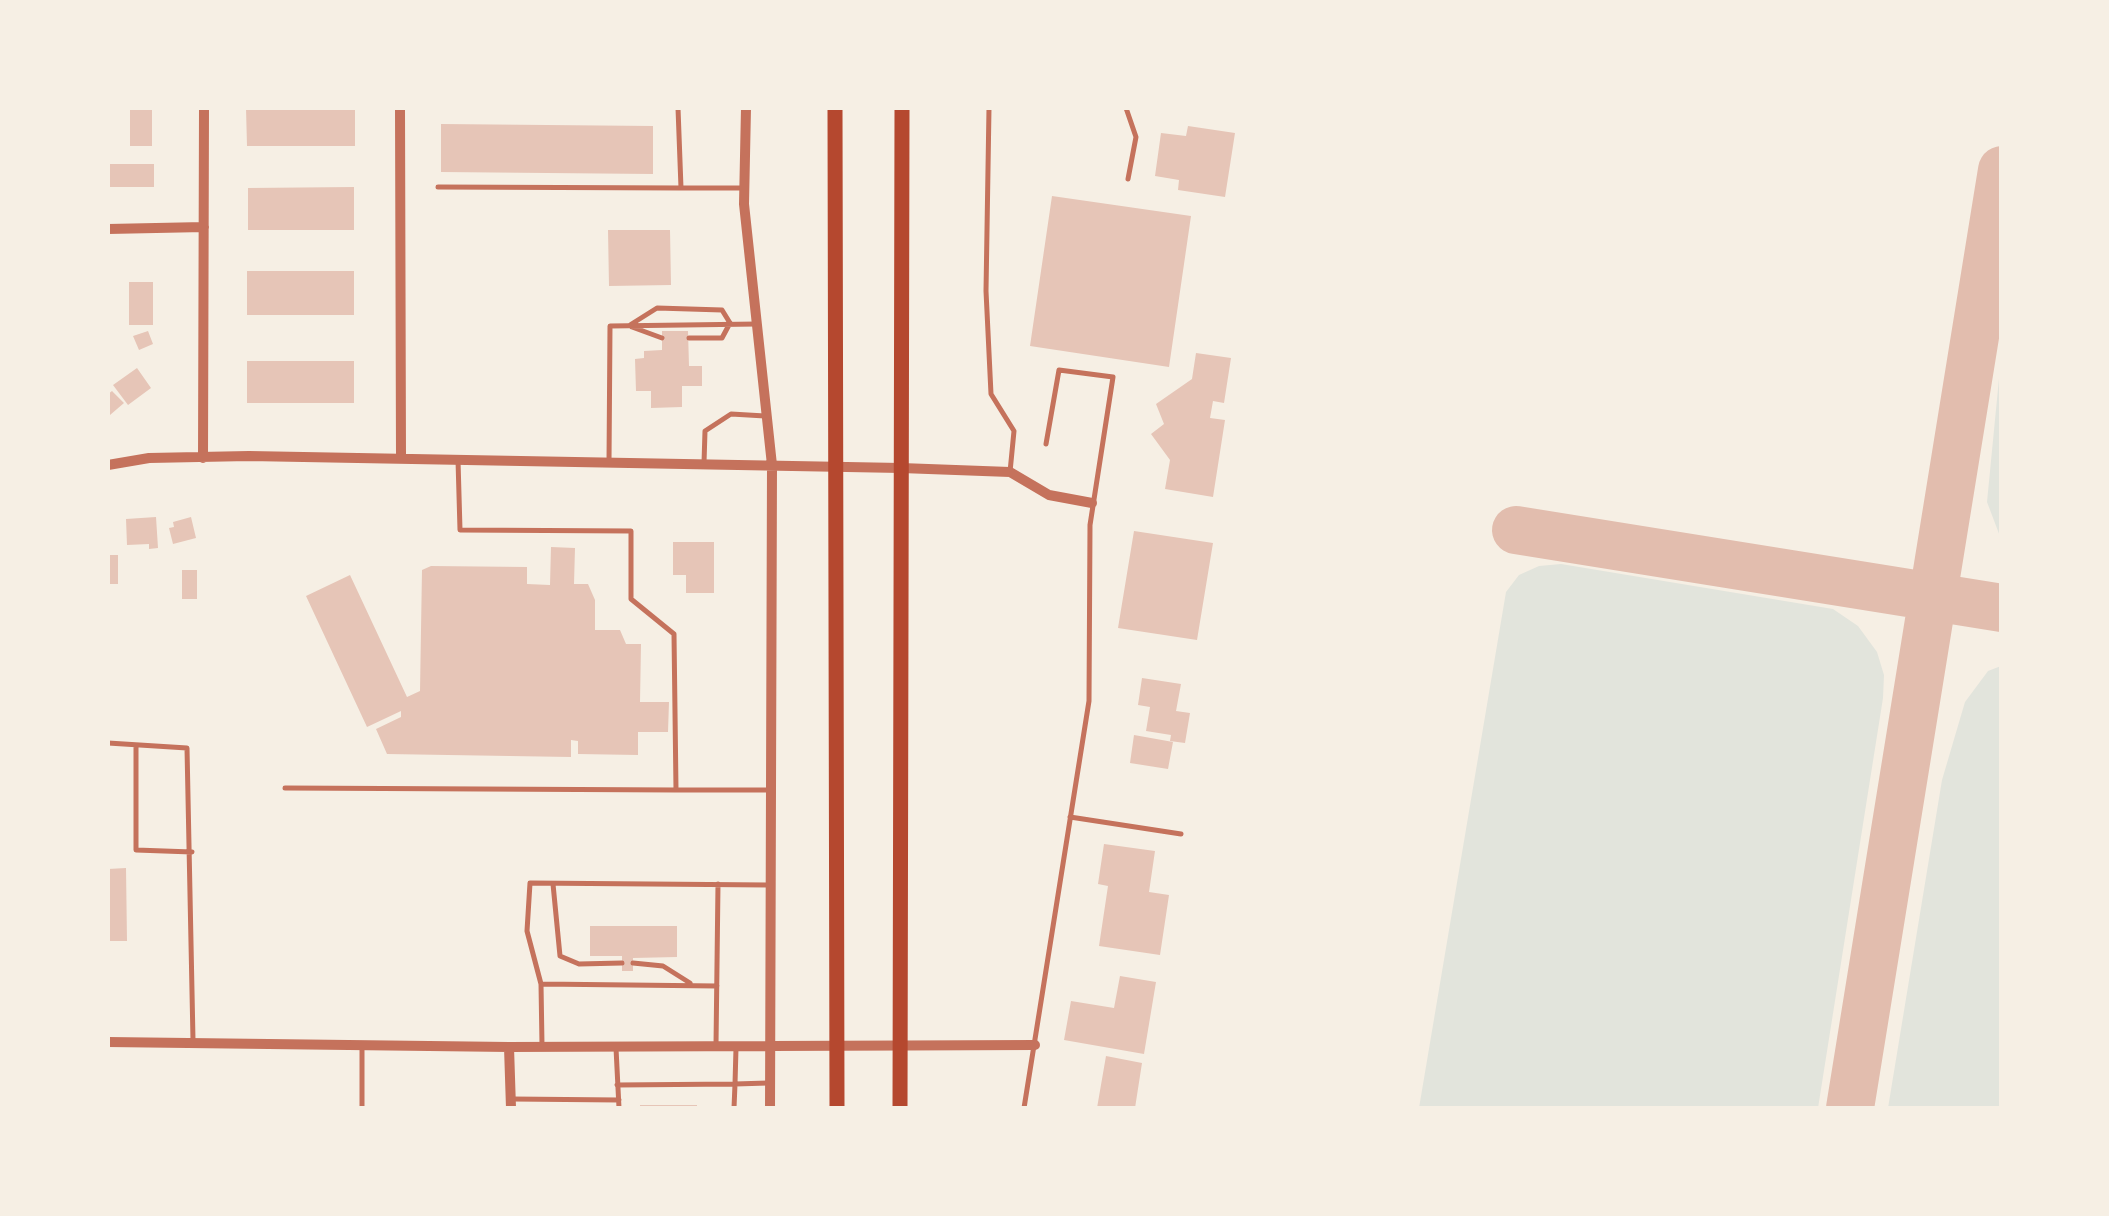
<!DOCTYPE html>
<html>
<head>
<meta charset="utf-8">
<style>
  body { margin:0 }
  #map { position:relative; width:2109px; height:1216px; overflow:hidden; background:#f6efe4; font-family:"Archivo Narrow",sans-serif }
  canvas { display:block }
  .frame { position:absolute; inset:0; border:110px solid #f6efe4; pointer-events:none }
</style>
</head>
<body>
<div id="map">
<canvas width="2109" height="1216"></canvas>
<div class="frame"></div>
</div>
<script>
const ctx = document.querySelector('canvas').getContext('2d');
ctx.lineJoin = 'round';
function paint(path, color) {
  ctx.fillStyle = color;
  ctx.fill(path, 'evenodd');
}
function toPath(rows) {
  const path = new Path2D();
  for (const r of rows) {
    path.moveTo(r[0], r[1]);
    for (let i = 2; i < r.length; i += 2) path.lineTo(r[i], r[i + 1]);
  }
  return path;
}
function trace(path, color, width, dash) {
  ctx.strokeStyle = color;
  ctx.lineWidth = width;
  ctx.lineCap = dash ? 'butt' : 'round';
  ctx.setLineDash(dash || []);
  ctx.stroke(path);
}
paint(toPath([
  [2001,358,2001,539,1987,502],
  [1561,564,1833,609,1858,626,1877,652,1884,675,1883,698,1818,1108,1419,1108,1506,592,1519,575,1539,566],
  [2001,666,2001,1108,1888,1108,1942,780,1965,702,1988,671]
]), '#e2e4dc');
trace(toPath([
  [1516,530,2002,608],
  [1850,1108,2002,170]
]), '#e2bdae', 48);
paint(toPath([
  [130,108,152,108,152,146,130,146],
  [246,108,355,108,355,146,247,146],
  [441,124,653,126,653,174,441,172],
  [1188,126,1235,133,1225,197,1178,190,1179,180,1155,176,1161,133,1186,136],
  [108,164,154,164,154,187,108,187],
  [354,187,354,230,248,230,248,188],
  [1052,196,1191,216,1169,367,1030,346],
  [608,230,670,230,671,285,609,286],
  [247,271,354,271,354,315,247,315],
  [129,282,153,282,153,325,129,325],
  [148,331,153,344,139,350,133,336],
  [662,331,688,331,689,366,702,366,702,386,682,386,682,407,651,408,651,391,636,391,635,359,644,358,644,351,662,350],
  [1196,353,1231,358,1224,403,1213,401,1210,418,1225,420,1213,497,1165,489,1170,460,1151,434,1164,424,1156,404,1192,379],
  [247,361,354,361,354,403,247,403],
  [137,368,151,388,128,405,113,385],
  [112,391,124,403,110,415,108,394],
  [156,517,158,548,149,549,149,544,127,545,126,519],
  [191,517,196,538,173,544,169,528,174,527,173,522],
  [1134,531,1213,543,1197,640,1118,628],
  [673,542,714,542,714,593,686,593,686,575,673,575],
  [551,547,575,548,574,584,588,584,595,600,595,630,620,630,626,644,641,644,640,702,669,702,668,732,638,732,638,755,578,754,578,741,571,740,571,757,387,754,376,729,401,717,401,711,367,727,306,596,350,575,407,697,420,691,422,570,431,566,527,567,527,584,550,585],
  [108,555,118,555,118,584,108,584],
  [182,570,197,570,197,599,182,599],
  [1142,678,1181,684,1176,711,1190,713,1185,743,1170,741,1171,735,1146,731,1150,707,1138,705],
  [1134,735,1173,742,1168,769,1130,763],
  [1104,844,1155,851,1149,892,1169,895,1160,955,1099,946,1108,886,1098,884],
  [126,868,127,941,108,941,108,869],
  [590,926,677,926,677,957,633,958,633,971,622,971,622,956,590,956],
  [1120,976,1156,982,1144,1054,1064,1040,1071,1001,1114,1008],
  [1106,1056,1142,1063,1135,1108,1097,1108],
  [640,1105,697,1105,697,1108,640,1108]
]), '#e6c5b7');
trace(toPath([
  [989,108,986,291,991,394,1014,431,1010,472],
  [1126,108,1136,137,1128,179],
  [438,187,681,188,678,108],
  [681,188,743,188],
  [630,325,657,308,722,310,730,323],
  [632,327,662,338],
  [689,338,722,338,730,323],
  [458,460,460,530,631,531,631,599,674,634,676,790,768,790],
  [609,462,610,326,757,324],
  [704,463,705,431,731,414,765,416],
  [108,743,187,748,193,1040],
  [136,745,136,850,192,852],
  [285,788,676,790],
  [1070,817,1181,834],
  [553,884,560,956,579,964,622,963],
  [633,963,663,966,690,983],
  [541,984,717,986],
  [542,1045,541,984,527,931,530,883,768,885],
  [716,1045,718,884],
  [362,1046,362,1108],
  [616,1048,619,1108],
  [736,1048,735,1084,768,1083],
  [617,1085,735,1084,734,1108],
  [512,1099,619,1100],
  [1024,1108,1089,701,1090,525,1113,377,1059,370,1046,444]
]), '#c5725c', 5);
trace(toPath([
  [400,108,401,458],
  [746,108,744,204,772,465,770,1108],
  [108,229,204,227],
  [203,458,204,108],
  [108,465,149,458,249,456,901,468,1010,472,1049,495,1092,503],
  [108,1042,509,1047,1035,1045],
  [509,1047,511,1108]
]), '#c5725c', 10);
trace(toPath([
  [835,108,837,1108],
  [900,1108,902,108]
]), '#b5482f', 15);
</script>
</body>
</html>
